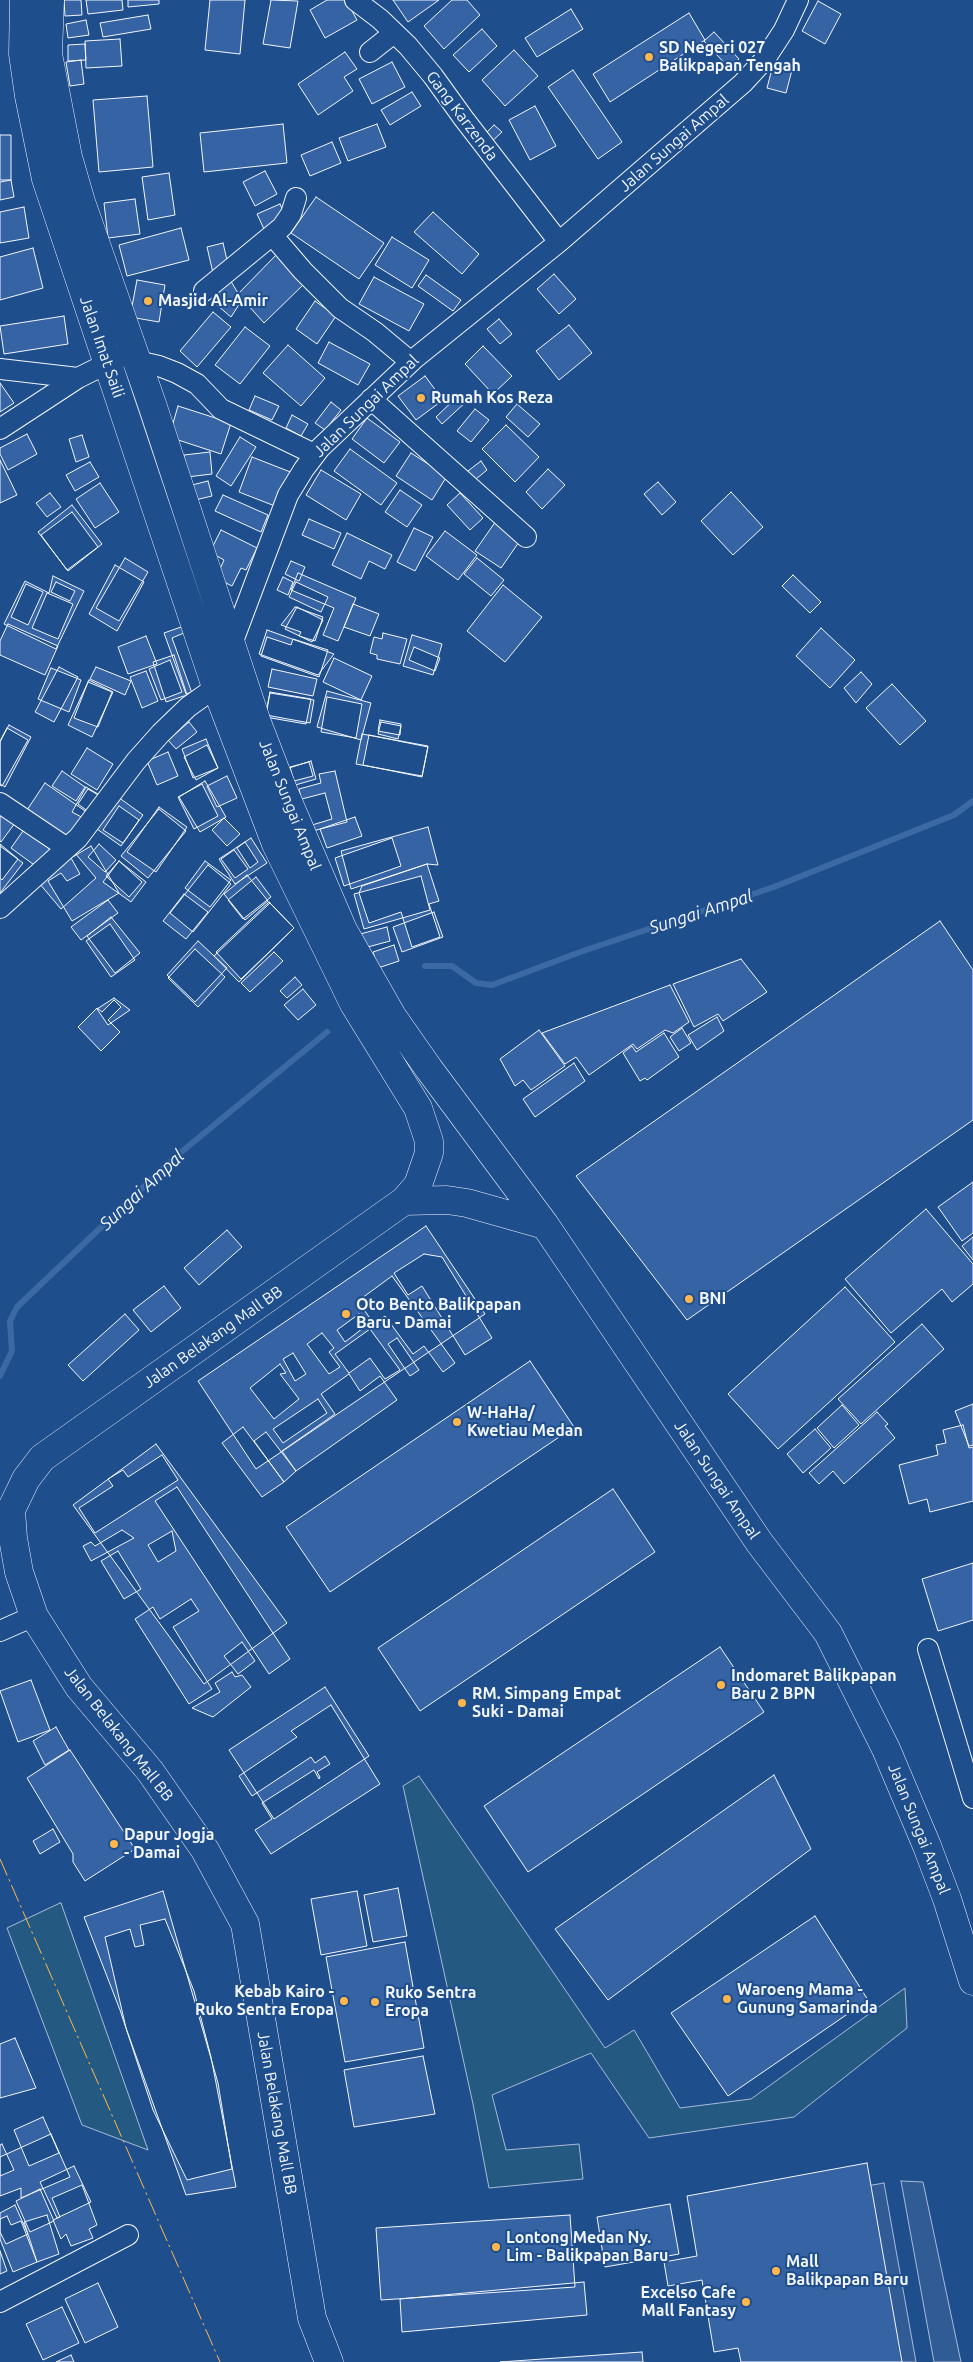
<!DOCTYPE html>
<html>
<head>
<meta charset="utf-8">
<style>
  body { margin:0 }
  canvas { display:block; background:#1f4e8c }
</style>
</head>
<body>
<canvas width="973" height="2362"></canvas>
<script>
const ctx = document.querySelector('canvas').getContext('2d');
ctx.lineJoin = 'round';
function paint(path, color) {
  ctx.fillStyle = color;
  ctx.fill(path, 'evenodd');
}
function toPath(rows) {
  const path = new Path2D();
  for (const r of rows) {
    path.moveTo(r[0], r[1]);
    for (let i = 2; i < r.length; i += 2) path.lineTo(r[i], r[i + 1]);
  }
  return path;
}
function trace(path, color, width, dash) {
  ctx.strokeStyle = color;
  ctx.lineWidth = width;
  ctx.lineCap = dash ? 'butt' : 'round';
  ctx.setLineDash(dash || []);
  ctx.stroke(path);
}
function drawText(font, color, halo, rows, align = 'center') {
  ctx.font = font + ' Ubuntu,sans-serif';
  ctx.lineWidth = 4;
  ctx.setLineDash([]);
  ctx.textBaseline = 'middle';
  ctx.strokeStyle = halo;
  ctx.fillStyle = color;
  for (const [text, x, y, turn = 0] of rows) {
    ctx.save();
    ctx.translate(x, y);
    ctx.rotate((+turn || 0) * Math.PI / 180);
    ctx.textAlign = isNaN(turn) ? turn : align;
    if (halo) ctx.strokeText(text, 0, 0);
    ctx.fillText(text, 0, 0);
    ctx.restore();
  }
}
const green = toPath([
  [419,1776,605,2048,634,2030,680,2108,751,2099,905,1988,907,2028,794,2117,649,2138,591,2053,492,2095,506,2150,579,2144,583,2179,489,2188,473,2104,403,1786,419,1776],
  [60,1903,61,1903,148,2150,82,2125,7,1928,60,1903]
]);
paint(green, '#245a82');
trace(green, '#a8bbd7', 1);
const parking = toPath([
  [901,2181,923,2182,961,2362,934,2362,901,2181],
  [884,2183,916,2362,874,2362,844,2190,884,2183]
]);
paint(parking, '#305b95');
trace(parking, '#a8bbd7', 1);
trace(toPath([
  [425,966,452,966,476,983,492,985,583,951,774,887,954,815,973,801],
  [0,1376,12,1351,10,1321,17,1307,174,1158,327,1032]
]), '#3b69a3', 6);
const building = toPath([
  [64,0,81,0,82,15,65,16,64,0],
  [86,0,122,0,123,10,88,14,86,0],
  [128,0,159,0,159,4,128,7,128,0],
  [210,0,245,0,240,54,205,50,210,0],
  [271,0,298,1,290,48,263,44,271,0],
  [327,0,346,0,357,20,325,38,310,10,327,0],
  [393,0,439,0,408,22,393,0],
  [452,0,467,0,480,15,444,49,424,26,452,0],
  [818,1,841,14,825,44,802,31,818,1],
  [571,9,583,29,537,57,525,38,571,9],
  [689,13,705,40,610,102,593,74,689,13],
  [148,15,151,29,103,37,100,23,148,15],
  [86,20,89,35,68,38,66,24,86,20],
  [482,29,497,46,469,72,453,55,482,29],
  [714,32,739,59,729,68,704,41,714,32],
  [120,39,122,66,86,68,85,41,120,39],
  [85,44,86,60,68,61,68,45,85,44],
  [514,50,538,76,505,106,482,80,514,50],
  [345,52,357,69,344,77,353,91,318,115,298,84,345,52],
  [81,60,84,84,70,86,66,62,81,60],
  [392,62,405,87,372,104,359,79,392,62],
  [773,65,792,70,786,93,767,88,773,65],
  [573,70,622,142,598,159,548,87,573,70],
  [412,92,421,106,390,125,381,110,412,92],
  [147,96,153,167,99,172,93,100,147,96],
  [535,106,556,146,530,160,509,120,535,106],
  [283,124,287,163,204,172,200,133,283,124],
  [377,124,386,147,348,161,339,138,377,124],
  [494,125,502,132,489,144,482,137,494,125],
  [0,135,11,135,11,180,0,180,0,135],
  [332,142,341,163,310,176,301,155,332,142],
  [265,171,277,194,255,206,243,182,265,171],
  [169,173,175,215,148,220,142,177,169,173],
  [11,180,14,197,0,200,0,182,11,180],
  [316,197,384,243,359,279,291,233,316,197],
  [135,199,140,234,108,238,104,203,135,199],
  [280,204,287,219,264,229,257,214,280,204],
  [24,207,29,238,0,243,0,212,24,207],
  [433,212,479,254,462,274,414,232,433,212],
  [181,228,189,260,127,276,119,245,181,228],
  [392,237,429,260,412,288,375,265,392,237],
  [223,243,229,269,213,273,207,247,223,243],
  [33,248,43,288,0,300,0,257,33,248],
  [278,253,306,282,264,323,238,294,278,253],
  [554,274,576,299,559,314,537,289,554,274],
  [426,275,461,300,453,311,418,286,426,275],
  [374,277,424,304,409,331,359,304,374,277],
  [229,278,242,300,231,317,211,300,229,278],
  [137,280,165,285,159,322,130,317,137,280],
  [315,301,336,316,317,344,296,329,315,301],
  [213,312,231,327,197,367,180,351,213,312],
  [64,316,68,344,4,354,0,326,64,316],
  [499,319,512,334,500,344,487,329,499,319],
  [569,325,592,353,559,380,536,351,569,325],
  [245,327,270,346,240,384,215,365,245,327],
  [329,342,370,364,358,385,318,363,329,342],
  [288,345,325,378,301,406,263,373,288,345],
  [483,346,512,376,493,394,465,364,483,346],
  [425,376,443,400,416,420,398,396,425,376],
  [0,383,14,403,0,412,0,383],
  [460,394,467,401,442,424,436,417,460,394],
  [255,396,279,406,272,420,249,410,255,396],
  [331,402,341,410,325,430,315,423,331,402],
  [517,404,540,424,528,437,506,417,517,404],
  [178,406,231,423,221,454,169,437,178,406],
  [475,409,489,420,471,442,457,431,475,409],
  [292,415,308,424,301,436,286,428,292,415],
  [367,418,400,442,384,463,352,439,367,418],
  [506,425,539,457,515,482,482,449,506,425],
  [27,434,37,454,8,470,0,454,0,448,27,434],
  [82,435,89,457,76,462,69,439,82,435],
  [240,437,256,447,231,486,216,476,240,437],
  [350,449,397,483,381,505,334,471,350,449],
  [210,452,212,474,187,477,184,455,210,452],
  [411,453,447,476,432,500,396,476,411,453],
  [252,457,293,473,280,508,239,492,252,457],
  [0,460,17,495,0,503,0,460],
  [481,461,487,470,471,483,464,474,481,461],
  [90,462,99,477,75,491,66,475,90,462],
  [548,469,565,485,542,509,526,492,548,469],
  [321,470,361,494,346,520,306,495,321,470],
  [208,481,212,496,195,500,192,485,208,481],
  [658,482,676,502,662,515,644,494,658,482],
  [100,483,119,512,95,528,76,499,100,483],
  [400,490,422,505,407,527,385,512,400,490],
  [731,492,763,527,733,555,701,521,731,492],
  [50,493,61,507,47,517,36,503,50,493],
  [460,493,483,518,470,530,447,505,460,493],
  [223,495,268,515,261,532,215,511,223,495],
  [72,505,102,544,68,571,38,532,72,505],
  [72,512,98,547,67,570,41,535,72,512],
  [309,519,341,533,334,549,302,535,309,519],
  [496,521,521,539,501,568,475,551,496,521],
  [414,528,433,537,415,571,397,562,414,528],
  [221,530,257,548,246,570,241,568,232,586,216,578,224,560,210,552,221,530],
  [445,531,477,555,458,580,426,556,445,531],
  [347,533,392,555,385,569,369,561,361,579,332,565,347,533],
  [125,558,148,572,119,621,96,608,125,558],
  [477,558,504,580,491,596,464,574,477,558],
  [291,561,305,567,299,581,285,574,291,561],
  [115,565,144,582,117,631,89,614,115,565],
  [298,573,356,598,338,641,323,635,334,608,291,590,298,573],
  [793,575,821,602,810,613,782,586,793,575],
  [53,576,84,591,56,649,4,624,25,581,49,593,53,576],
  [283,577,293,582,288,595,277,590,283,577],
  [56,582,75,591,70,601,51,592,56,582],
  [296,582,328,597,321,612,289,597,296,582],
  [26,584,43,592,28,625,11,617,26,584],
  [503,585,542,617,505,662,467,631,503,585],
  [47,593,73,604,58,639,32,628,47,593],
  [353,604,379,614,370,636,344,627,353,604],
  [295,607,323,617,315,641,299,636,301,632,281,625,295,607],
  [297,607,323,620,312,642,285,629,297,607],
  [8,624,58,646,45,675,0,655,0,641,8,624],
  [184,626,205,687,186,694,164,633,184,626],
  [821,628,855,660,830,688,796,656,821,628],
  [267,630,334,654,318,675,259,654,267,630],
  [184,633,204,689,192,693,172,638,184,633],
  [383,633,407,639,400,664,377,659,377,655,370,653,374,637,382,639,383,633],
  [412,635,442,644,433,675,403,666,412,635],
  [146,636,157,664,128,674,118,647,146,636],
  [267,637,291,645,293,639,328,650,319,677,261,656,267,637],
  [414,647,440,658,435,671,409,660,414,647],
  [174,655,187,695,166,702,153,662,174,655],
  [334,658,372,676,361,700,323,682,334,658],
  [170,660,182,692,161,700,149,669,170,660],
  [59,667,78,677,54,722,35,712,59,667],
  [96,667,131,681,125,695,90,679,96,667],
  [51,668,81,680,69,712,38,699,51,668],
  [272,669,317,679,313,696,268,687,272,669],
  [146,671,158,701,142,708,130,677,146,671],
  [861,672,872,684,856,703,844,688,861,672],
  [89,680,113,692,92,737,68,725,89,680],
  [88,682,112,692,98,727,74,718,88,682],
  [892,684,926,721,900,745,866,708,892,684],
  [327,691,371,703,361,740,317,727,327,691],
  [270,692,311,699,306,724,265,717,270,692],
  [270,693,314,700,310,723,266,715,270,693],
  [327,697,362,704,356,738,321,732,327,697],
  [380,720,401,724,400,735,378,731,380,720],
  [189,722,197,732,176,749,168,740,189,722],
  [381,722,401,726,398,739,378,734,381,722],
  [9,725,31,737,5,787,0,784,0,742,9,725],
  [7,728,28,740,2,786,0,785,0,741,7,728],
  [362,734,428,746,422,776,356,764,362,734],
  [369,735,428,747,422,777,363,765,369,735],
  [206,739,218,768,193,778,182,749,206,739],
  [207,745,218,768,196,780,184,757,207,745],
  [87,748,113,764,97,790,71,774,87,748],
  [168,752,178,776,157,785,147,761,168,752],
  [311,761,316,779,292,786,286,769,311,761],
  [309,762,313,776,294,781,290,767,309,762],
  [62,771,85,787,76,801,52,786,62,771],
  [335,771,347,822,309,832,299,789,321,783,319,774,335,771],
  [227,776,237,798,217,807,207,786,227,776],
  [205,781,226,817,200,832,179,797,205,781],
  [45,783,88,813,71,839,27,810,45,783],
  [202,784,218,816,194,829,178,797,202,784],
  [86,787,103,797,89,821,72,812,86,787],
  [88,789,100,796,89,812,78,804,88,789],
  [325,793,332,819,302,828,294,801,325,793],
  [118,797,143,815,121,846,97,829,118,797],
  [0,805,18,819,1,842,0,841,0,805],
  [119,806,139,820,123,843,103,830,119,806],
  [159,807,187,827,156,872,127,852,159,807],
  [159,809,186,831,148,878,121,856,159,809],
  [355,817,362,836,327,848,320,829,355,817],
  [224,818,240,834,227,846,212,830,224,818],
  [28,824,54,844,37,867,11,848,28,824],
  [428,827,438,865,427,864,351,889,341,851,428,827],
  [251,838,267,863,235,884,219,859,251,838],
  [392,838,401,866,344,886,335,858,392,838],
  [245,842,258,862,250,868,237,848,245,842],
  [0,844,18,859,2,880,0,878,0,844],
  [99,844,116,860,105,872,88,857,99,844],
  [0,846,23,863,0,893,0,846],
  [91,846,119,893,72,921,48,881,61,873,67,881,80,874,71,858,91,846],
  [234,850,248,869,235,878,221,859,234,850],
  [75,853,96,878,61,909,39,883,75,853],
  [119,861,146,882,131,902,103,882,119,861],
  [119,861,142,882,129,897,106,876,119,861],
  [205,861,231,880,210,907,185,888,205,861],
  [427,864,439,901,429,904,440,937,412,947,401,912,369,923,359,893,362,886,427,864],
  [208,865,231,884,193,932,170,913,208,865],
  [247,875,268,901,245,920,224,894,247,875],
  [421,876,430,910,364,929,354,894,421,876],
  [256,877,271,897,243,919,228,900,256,877],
  [184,894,208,912,186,939,163,921,184,894],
  [108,900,118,913,81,940,71,927,108,900],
  [269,902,294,928,241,979,216,952,269,902],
  [270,903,294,928,239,982,214,956,270,903],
  [434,912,443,937,402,952,393,927,434,912],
  [111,917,140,953,115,973,87,936,111,917],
  [940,921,973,970,973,1120,687,1320,576,1176,940,921],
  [110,924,135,960,111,977,86,941,110,924],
  [387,927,390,941,364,948,360,934,387,927],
  [198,941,227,968,195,1002,167,975,198,941],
  [394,945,399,961,378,968,373,952,394,945],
  [195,949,225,977,198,1007,168,978,195,949],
  [274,952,283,961,250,992,241,983,274,952],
  [741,959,767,992,723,1021,718,1014,694,1027,673,984,741,959],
  [295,977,302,985,287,998,280,991,295,977],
  [670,985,689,1022,673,1033,665,1030,637,1049,633,1044,589,1075,576,1057,565,1064,542,1033,670,985],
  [303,989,316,1005,298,1020,284,1005,303,989],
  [114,998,130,1010,108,1025,97,1009,114,998],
  [114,1000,121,1007,108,1020,120,1032,101,1051,78,1027,97,1008,102,1012,114,1000],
  [717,1017,724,1031,697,1050,688,1035,717,1017],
  [682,1028,691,1043,679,1051,670,1037,682,1028],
  [539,1030,565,1066,531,1090,523,1080,515,1086,500,1059,539,1030],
  [664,1033,679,1057,647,1080,645,1078,640,1081,623,1053,632,1046,636,1052,664,1033],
  [574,1063,585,1081,535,1117,523,1099,574,1063],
  [973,1182,973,1233,962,1241,938,1207,973,1182],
  [926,1209,973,1264,973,1284,952,1302,942,1289,891,1333,845,1279,926,1209],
  [426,1226,485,1314,256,1469,198,1381,426,1226],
  [227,1230,242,1247,199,1285,184,1268,227,1230],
  [973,1237,973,1260,962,1246,973,1237],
  [424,1254,442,1257,492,1338,465,1355,422,1286,408,1295,394,1273,424,1254],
  [392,1276,455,1363,443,1372,424,1346,413,1354,385,1316,374,1324,358,1301,392,1276],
  [164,1286,181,1308,151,1332,133,1310,164,1286],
  [845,1287,895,1342,778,1449,728,1394,845,1287],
  [125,1314,139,1330,83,1381,68,1365,125,1314],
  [359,1314,367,1325,345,1342,337,1330,359,1314],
  [922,1324,944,1349,861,1424,838,1399,922,1324],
  [370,1329,400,1370,385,1379,370,1358,349,1373,335,1354,370,1329],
  [322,1333,334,1348,329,1352,340,1367,329,1374,307,1344,322,1333],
  [397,1338,419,1370,410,1376,388,1344,397,1338],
  [293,1353,306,1374,295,1381,283,1359,293,1353],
  [530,1361,574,1427,330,1592,286,1527,530,1361],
  [280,1364,286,1373,280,1374,299,1399,274,1419,250,1388,280,1364],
  [349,1374,360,1391,380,1376,397,1400,296,1471,282,1451,335,1414,321,1394,349,1374],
  [318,1399,327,1413,283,1443,273,1429,318,1399],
  [973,1404,973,1445,969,1446,955,1411,973,1404],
  [842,1405,859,1425,834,1448,817,1428,842,1405],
  [877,1412,888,1424,885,1426,895,1438,844,1484,833,1471,819,1484,809,1473,877,1412],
  [963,1425,969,1448,973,1447,973,1501,930,1512,927,1499,909,1504,899,1465,938,1455,936,1445,946,1443,943,1430,963,1425],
  [243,1427,284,1482,262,1497,222,1443,243,1427],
  [815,1429,831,1448,803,1473,787,1454,815,1429],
  [266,1432,296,1471,284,1482,254,1441,266,1432],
  [156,1444,287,1623,204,1684,73,1505,156,1444],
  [162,1455,178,1480,95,1533,79,1508,113,1486,108,1479,123,1470,128,1477,162,1455],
  [177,1487,290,1659,269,1674,155,1501,177,1487],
  [613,1489,655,1552,420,1711,378,1648,613,1489],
  [122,1530,134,1538,91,1561,83,1546,91,1542,95,1546,122,1530],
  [172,1531,176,1551,158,1562,148,1545,172,1531],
  [118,1551,141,1589,124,1599,101,1561,118,1551],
  [973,1563,973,1620,938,1631,922,1579,973,1563],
  [191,1599,199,1611,173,1627,212,1689,189,1704,135,1619,153,1607,160,1619,191,1599],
  [242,1642,255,1661,238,1674,224,1656,242,1642],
  [720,1647,764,1712,528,1872,484,1806,720,1647],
  [232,1672,235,1677,242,1675,251,1687,213,1717,192,1708,220,1692,215,1683,232,1672],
  [31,1680,50,1730,18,1742,0,1691,31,1680],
  [325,1687,369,1756,274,1819,229,1750,325,1687],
  [331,1705,380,1784,271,1854,255,1830,272,1819,262,1803,314,1770,319,1779,320,1777,317,1772,330,1764,325,1756,315,1763,311,1757,252,1796,239,1776,297,1737,291,1731,331,1705],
  [56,1727,69,1750,45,1765,33,1741,56,1727],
  [70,1750,135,1849,85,1881,73,1862,73,1854,27,1778,70,1750],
  [774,1775,811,1849,608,2000,555,1929,774,1775],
  [53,1829,60,1842,40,1854,33,1841,53,1829],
  [398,1888,407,1936,373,1942,364,1895,398,1888],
  [163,1891,218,2083,232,2169,187,2180,153,2110,120,2010,84,1917,163,1891],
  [357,1891,367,1946,321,1955,311,1899,357,1891],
  [815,1916,868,2000,728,2096,671,2013,815,1916],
  [165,1919,194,1991,211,2057,236,2187,186,2195,126,2028,105,1937,130,1929,135,1947,144,1945,140,1925,165,1919],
  [405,1942,424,2048,345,2062,326,1957,405,1942],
  [15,2038,36,2088,0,2098,0,2044,15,2038],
  [423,2056,435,2114,354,2127,344,2070,423,2056],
  [43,2117,59,2153,29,2166,14,2130,43,2117],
  [51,2134,70,2177,21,2198,21,2188,0,2196,0,2157,51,2134],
  [2,2144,14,2170,0,2176,0,2145,2,2144],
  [867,2163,902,2362,741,2362,738,2348,714,2352,702,2280,668,2286,664,2262,697,2256,687,2196,867,2163],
  [74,2166,91,2202,57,2218,40,2182,74,2166],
  [82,2185,97,2225,89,2229,93,2238,71,2246,66,2234,61,2239,53,2220,60,2217,52,2198,82,2185],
  [40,2189,54,2221,30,2232,16,2201,40,2189],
  [670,2204,679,2254,605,2267,597,2217,670,2204],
  [15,2205,28,2234,6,2244,0,2232,0,2213,15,2205],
  [47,2215,59,2254,37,2262,24,2222,47,2215],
  [570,2215,575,2287,381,2300,376,2228,570,2215],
  [7,2216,11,2225,21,2221,37,2262,13,2272,0,2239,0,2219,7,2216],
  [0,2251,7,2271,0,2274,0,2251],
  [584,2282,587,2315,402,2332,400,2299,584,2282],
  [98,2283,118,2327,85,2343,65,2299,98,2283],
  [62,2307,79,2343,43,2360,26,2324,62,2307],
  [642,2352,643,2362,500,2362,642,2352],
  [71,2355,74,2362,56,2362,71,2355]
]);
paint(building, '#3563a3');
trace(building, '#f2f6ff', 1);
const street = toPath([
  [355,0,380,19,408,46,433,76,464,119,559,242],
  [370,52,394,33],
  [273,236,303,271,340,308,375,332,411,362],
  [204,291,282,227,291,214,296,198],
  [137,361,159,366,177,373,197,384,221,409,314,454],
  [0,369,78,378],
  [371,399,526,537],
  [0,429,78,378,120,357],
  [230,649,288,495,304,469,320,448,414,359,559,242,743,83,765,59,784,30,798,0],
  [0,803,67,848],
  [0,908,78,838,136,761,161,733,188,707,216,687,220,676],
  [0,1631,34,1616],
  [928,1649,973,1798],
  [0,2302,128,2235]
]);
const secondary = toPath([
  [24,0,23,54,29,96,46,179,216,687,276,844,354,1004,418,1108,429,1141,429,1153,418,1185,404,1201,42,1458,26,1479,11,1510,13,1538,19,1572,34,1616,79,1687,150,1771,205,1850,245,1924,312,2318,329,2362],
  [50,0,48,54,68,157,81,202,152,404,256,720,283,790,343,930,392,1016,429,1069,545,1225,759,1542,828,1633,886,1749,927,1846,947,1899,973,1981],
  [404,1201,447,1200,467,1203,545,1225]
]);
trace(street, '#f2f6ff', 22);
trace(secondary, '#f2f6ff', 29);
trace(street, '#1f4e8c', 20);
trace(secondary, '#1f4e8c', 28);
trace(toPath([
  [0,1859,220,2362]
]), '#ffb74d', 1, [18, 4, 2.5, 4]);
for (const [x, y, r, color] of [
  [649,57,5,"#ffb74d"],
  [148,301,5,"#ffb74d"],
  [421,398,5,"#ffb74d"],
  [689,1299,5,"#ffb74d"],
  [346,1314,5,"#ffb74d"],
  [457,1422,5,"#ffb74d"],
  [721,1685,5,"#ffb74d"],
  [462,1703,5,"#ffb74d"],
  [114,1844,5,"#ffb74d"],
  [727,1999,5,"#ffb74d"],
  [344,2001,5,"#ffb74d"],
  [375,2002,5,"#ffb74d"],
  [496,2247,5,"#ffb74d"],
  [776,2271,5,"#ffb74d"],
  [746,2302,5,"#ffb74d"]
]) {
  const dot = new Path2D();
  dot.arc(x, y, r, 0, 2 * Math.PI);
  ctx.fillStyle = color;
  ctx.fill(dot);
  trace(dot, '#1f4e8c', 2);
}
drawText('bold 16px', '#f2f6ff', '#1f4e8c', [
  ["SD Negeri 027",659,48],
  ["Balikpapan Tengah",659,66],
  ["Masjid Al-Amir",158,301],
  ["Rumah Kos Reza",431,398],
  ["BNI",699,1299],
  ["Oto Bento Balikpapan",356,1305],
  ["Baru - Damai",356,1323],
  ["W-HaHa/",467,1413],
  ["Kwetiau Medan",467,1431],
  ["Indomaret Balikpapan",731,1676],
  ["Baru 2 BPN",731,1694],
  ["RM. Simpang Empat",472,1694],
  ["Suki - Damai",472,1712],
  ["Dapur Jogja",124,1835],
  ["- Damai",124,1853],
  ["Waroeng Mama -",737,1990],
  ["Gunung Samarinda",737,2008],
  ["Kebab Kairo -",334,1992,"right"],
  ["Ruko Sentra Eropa",334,2010,"right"],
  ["Ruko Sentra",385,1993],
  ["Eropa",385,2011],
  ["Lontong Medan Ny.",506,2238],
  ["Lim - Balikpapan Baru",506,2256],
  ["Mall",786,2262],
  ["Balikpapan Baru",786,2280],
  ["Excelso Cafe",736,2293,"right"],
  ["Mall Fantasy",736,2311,"right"]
], 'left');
drawText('16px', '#f2f6ff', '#1f4e8c', [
  ["Gang Karzenda",462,116,53],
  ["Jalan Sungai Ampal",674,143,-41],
  ["Jalan Imat Saili",102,347,71],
  ["Jalan Sungai Ampal",366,406,-44],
  ["Jalan Sungai Ampal",290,805,68],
  ["Jalan Belakang Mall BB",213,1337,-35],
  ["Jalan Sungai Ampal",717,1480,56],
  ["Jalan Belakang Mall BB",119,1734,52],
  ["Jalan Sungai Ampal",919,1829,68],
  ["Jalan Belakang Mall BB",277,2113,80]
]);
drawText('italic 18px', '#f2f6ff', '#1f4e8c', [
  ["Sungai Ampal",701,912,-18],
  ["Sungai Ampal",142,1190,-43]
]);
</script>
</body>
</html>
